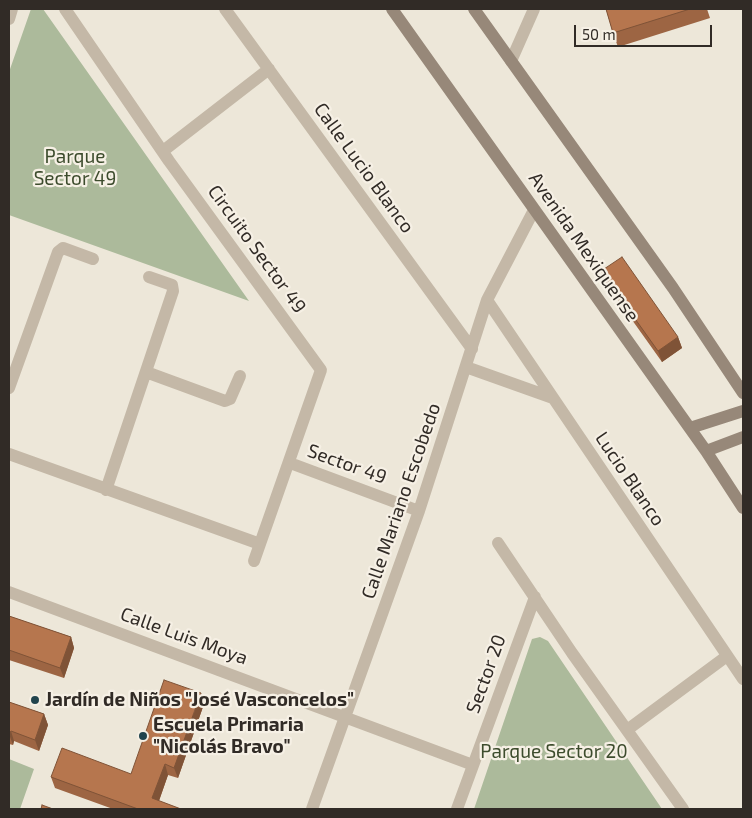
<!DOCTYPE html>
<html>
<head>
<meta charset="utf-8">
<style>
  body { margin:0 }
  #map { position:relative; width:752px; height:818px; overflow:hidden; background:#ede7d9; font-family:"Exo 2",sans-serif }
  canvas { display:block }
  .frame { position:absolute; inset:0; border:10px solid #312b26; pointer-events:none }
  .scale { position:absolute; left:574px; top:25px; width:138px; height:22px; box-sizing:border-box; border:2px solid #312b26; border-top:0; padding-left:6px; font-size:15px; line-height:18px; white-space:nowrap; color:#312b26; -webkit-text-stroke:4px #f6f0e5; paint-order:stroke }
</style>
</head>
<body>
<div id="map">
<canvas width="752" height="818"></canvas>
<div class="frame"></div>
<div class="scale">50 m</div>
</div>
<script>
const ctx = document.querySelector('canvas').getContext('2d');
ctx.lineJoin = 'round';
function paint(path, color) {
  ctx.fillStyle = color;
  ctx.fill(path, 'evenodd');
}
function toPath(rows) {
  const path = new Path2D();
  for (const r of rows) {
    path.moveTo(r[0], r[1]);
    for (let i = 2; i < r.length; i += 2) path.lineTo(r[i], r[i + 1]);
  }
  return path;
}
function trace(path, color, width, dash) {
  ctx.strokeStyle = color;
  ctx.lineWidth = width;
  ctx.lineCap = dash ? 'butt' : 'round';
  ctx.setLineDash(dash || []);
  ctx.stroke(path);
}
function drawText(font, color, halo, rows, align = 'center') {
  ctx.font = font + ' "Exo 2",sans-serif';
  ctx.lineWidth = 4.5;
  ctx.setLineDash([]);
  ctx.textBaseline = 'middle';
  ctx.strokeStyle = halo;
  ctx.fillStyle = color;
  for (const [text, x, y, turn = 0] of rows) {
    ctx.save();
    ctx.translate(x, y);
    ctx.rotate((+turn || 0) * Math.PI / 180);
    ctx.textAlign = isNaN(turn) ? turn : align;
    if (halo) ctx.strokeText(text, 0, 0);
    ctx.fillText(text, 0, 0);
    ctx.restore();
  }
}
paint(toPath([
  [31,9,43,9,249,301,9,215,9,72],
  [540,637,548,641,662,809,474,809,532,639],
  [9,759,34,769,20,809,9,809]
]), '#acba9b');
trace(toPath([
  [65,9,169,161,321,370,254,561],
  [225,9,472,349],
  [9,19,12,9],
  [511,61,534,9],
  [163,151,269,69],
  [487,300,743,679],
  [466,367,553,398],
  [146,372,225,401,230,399,240,376],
  [9,388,58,252,63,248,93,259],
  [9,454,260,544],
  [290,463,419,511],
  [106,490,173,291,172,285,149,277],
  [498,543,572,653,683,809],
  [9,592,473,765],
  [627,730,727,656],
  [312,809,419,511,487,300,534,210],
  [457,809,535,597]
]), '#c4b8a7', 12);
trace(toPath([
  [392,9,706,451,743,508],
  [474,9,673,288,743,393],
  [690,428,743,411],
  [706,451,743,437]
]), '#978879', 12);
paint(toPath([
  [606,9,707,9,710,18,618,47,613,33],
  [601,271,678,337,682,348,662,362,605,282],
  [9,616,71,637,74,648,64,678,9,660],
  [9,702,44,714,48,725,39,751,14,741,13,745,9,744],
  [204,704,178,778,168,775,159,801,181,809,113,809,55,788,51,777,131,774]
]), '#9d6543');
paint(toPath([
  [678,337,682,348,662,362,658,351],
  [71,637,74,648,64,678,60,668],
  [201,693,204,704,178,778,174,768],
  [44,714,48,725,39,751,35,740],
  [11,731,14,741,13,745,9,734],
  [165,764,168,775,156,809,152,798]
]), '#7f5337');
const building = toPath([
  [606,9,690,9,613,33,606,9],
  [622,257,678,337,658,351,601,271,622,257],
  [9,616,71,637,60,668,9,650,9,616],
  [164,680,201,693,174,768,165,764,152,798,181,809,138,809,51,777,62,748,131,774,164,680],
  [9,702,44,714,35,740,11,731,9,734,9,702],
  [42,805,53,809,41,809,42,805]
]);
paint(building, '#b6764e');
trace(building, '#7f5337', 1);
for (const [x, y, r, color] of [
  [35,700,5,"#21444d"],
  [143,736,5,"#21444d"]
]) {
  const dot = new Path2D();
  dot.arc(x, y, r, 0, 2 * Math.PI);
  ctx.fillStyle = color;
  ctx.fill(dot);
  trace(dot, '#f6f0e5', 2);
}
drawText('19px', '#3d4c2d', '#f6f0e5', [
  ["Parque",75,157],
  ["Sector 49",75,179],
  ["Parque Sector 20",554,752]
]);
drawText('19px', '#312b26', '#f6f0e5', [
  ["Calle Lucio Blanco",364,168,54],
  ["Avenida Mexiquense",584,247,55],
  ["Circuito Sector 49",257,249,54],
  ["Sector 49",347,464,20],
  ["Lucio Blanco",630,479,56],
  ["Calle Mariano Escobedo",401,501,-71],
  ["Calle Luis Moya",184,636,20],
  ["Sector 20",486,674,-70]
]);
drawText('bold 19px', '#312b26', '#f6f0e5', [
  ["Jardín de Niños \"José Vasconcelos\"",45,700],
  ["Escuela Primaria",153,725],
  ["\"Nicolás Bravo\"",153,747]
], 'left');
</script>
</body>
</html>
